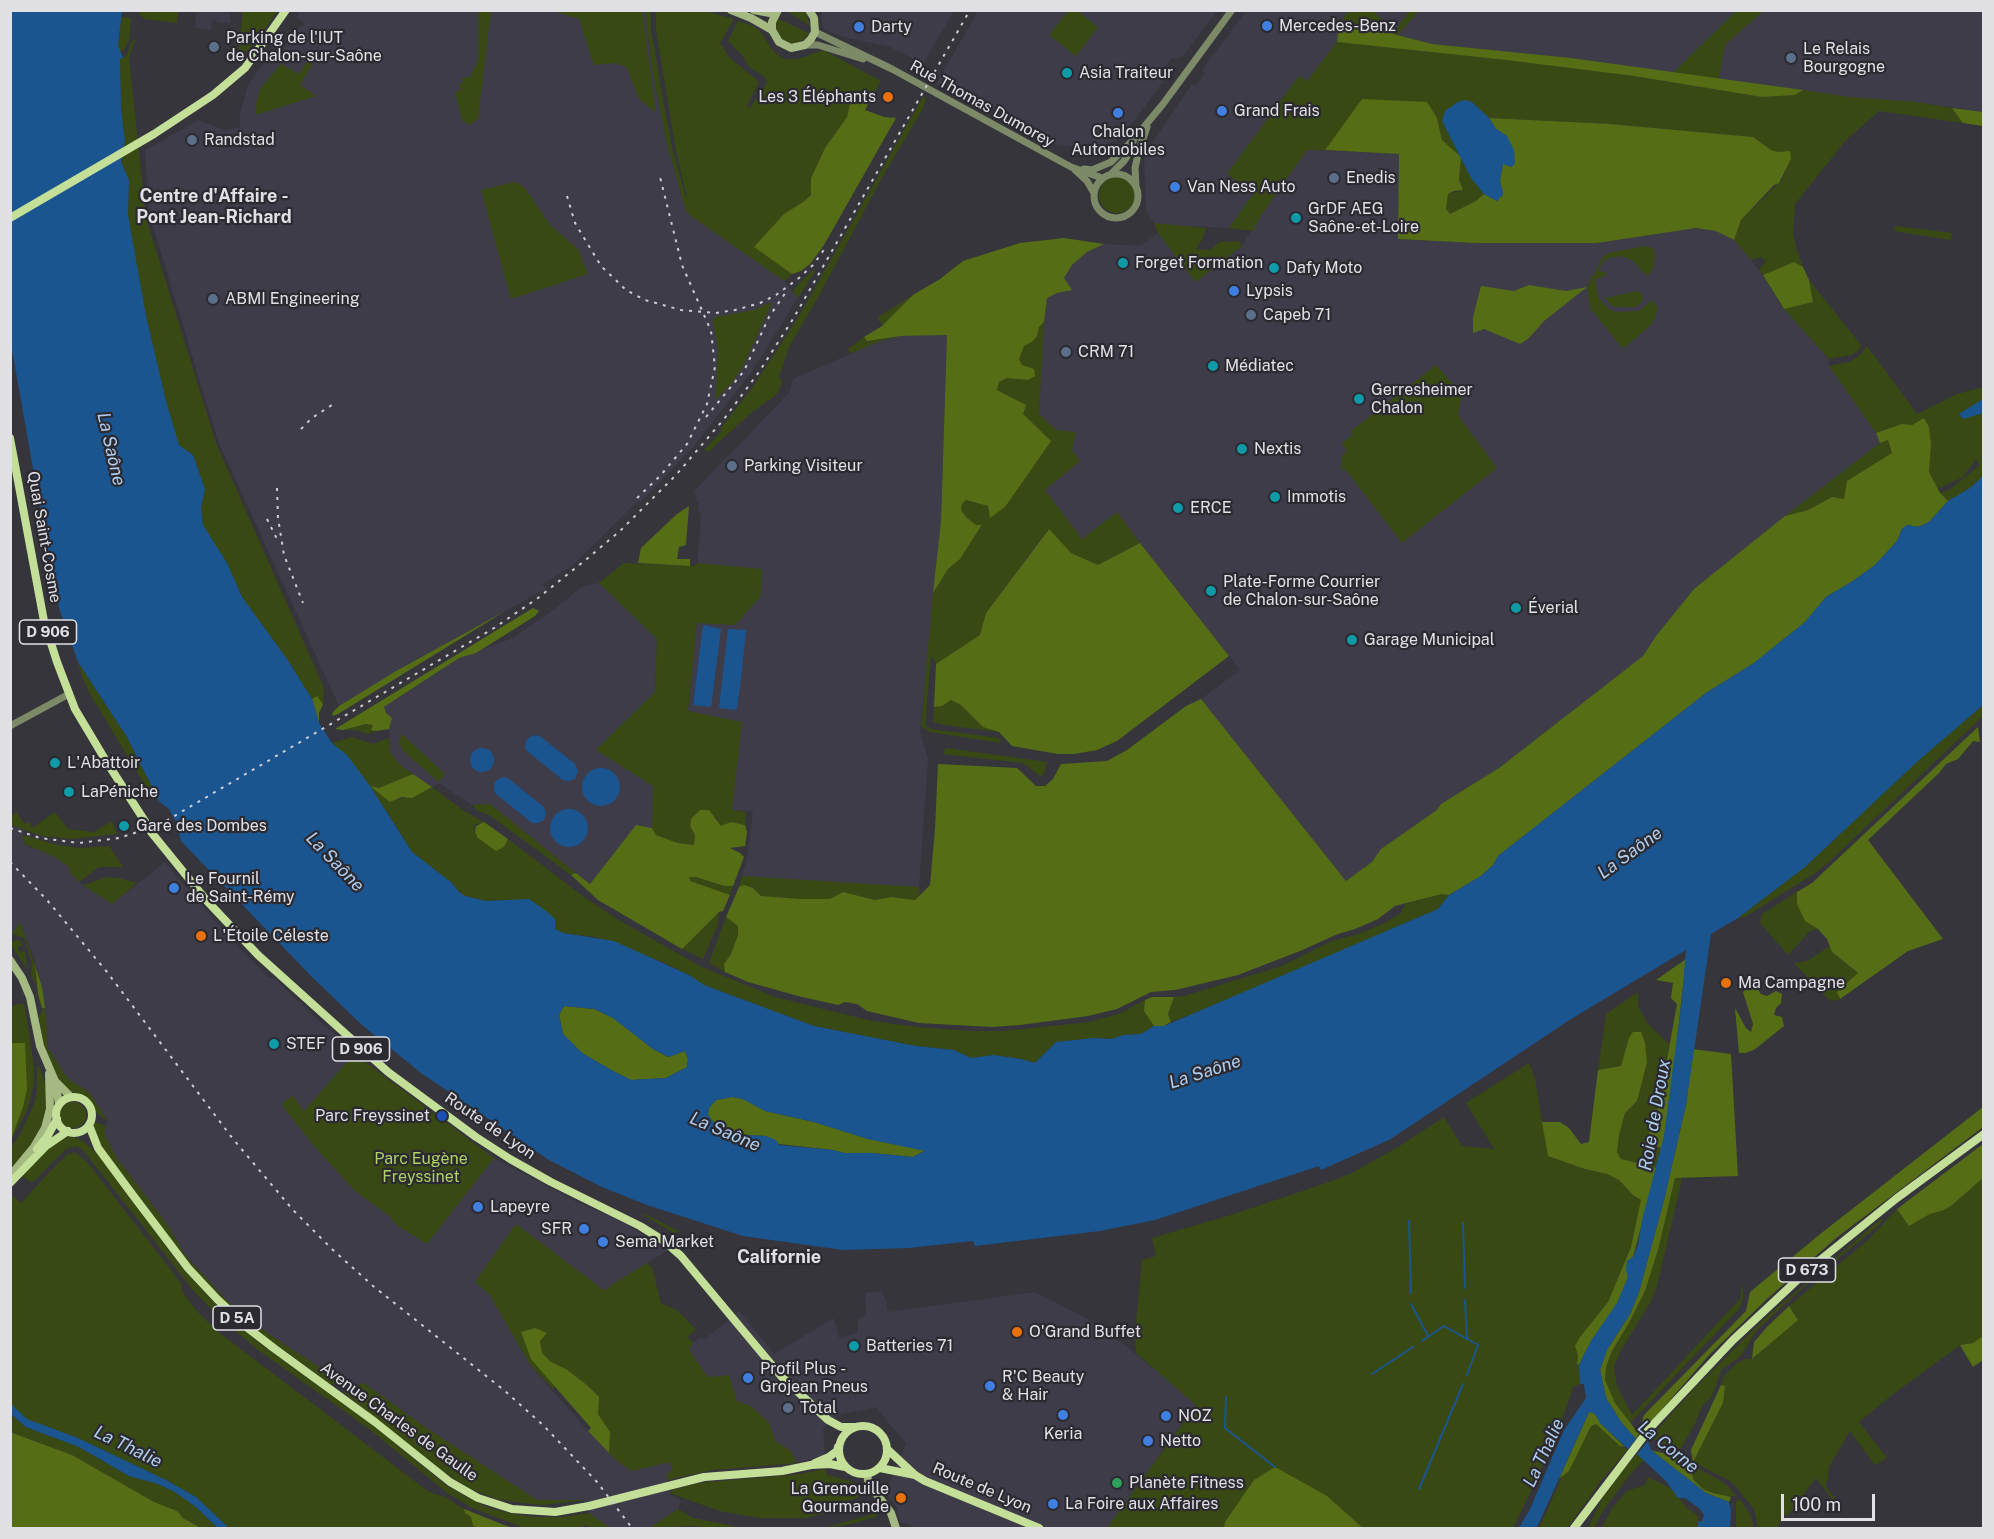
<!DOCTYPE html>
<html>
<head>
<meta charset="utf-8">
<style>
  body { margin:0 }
  #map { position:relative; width:1994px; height:1539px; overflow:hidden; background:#36353c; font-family:"Public Sans",sans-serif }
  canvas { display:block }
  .frame { position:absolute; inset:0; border:12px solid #e1e0e5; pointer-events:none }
  .scale { position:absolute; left:1781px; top:1494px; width:94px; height:27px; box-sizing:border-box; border:3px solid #e1e0e5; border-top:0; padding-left:8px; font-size:18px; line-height:21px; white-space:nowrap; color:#e1e0e5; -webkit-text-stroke:4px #2c2a31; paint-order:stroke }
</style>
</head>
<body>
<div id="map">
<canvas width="1994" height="1539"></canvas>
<div class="frame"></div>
<div class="scale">100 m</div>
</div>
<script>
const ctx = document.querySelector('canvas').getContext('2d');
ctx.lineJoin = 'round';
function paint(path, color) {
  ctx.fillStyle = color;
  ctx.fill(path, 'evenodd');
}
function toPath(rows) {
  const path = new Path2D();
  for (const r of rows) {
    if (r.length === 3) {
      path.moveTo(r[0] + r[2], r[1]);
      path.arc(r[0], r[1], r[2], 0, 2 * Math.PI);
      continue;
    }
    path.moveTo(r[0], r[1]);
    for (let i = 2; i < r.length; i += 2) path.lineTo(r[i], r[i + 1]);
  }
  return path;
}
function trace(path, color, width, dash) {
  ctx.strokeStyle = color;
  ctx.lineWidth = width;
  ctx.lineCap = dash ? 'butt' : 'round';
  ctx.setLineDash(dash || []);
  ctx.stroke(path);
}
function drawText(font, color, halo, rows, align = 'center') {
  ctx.font = font + ' "Public Sans",sans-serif';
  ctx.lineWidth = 4.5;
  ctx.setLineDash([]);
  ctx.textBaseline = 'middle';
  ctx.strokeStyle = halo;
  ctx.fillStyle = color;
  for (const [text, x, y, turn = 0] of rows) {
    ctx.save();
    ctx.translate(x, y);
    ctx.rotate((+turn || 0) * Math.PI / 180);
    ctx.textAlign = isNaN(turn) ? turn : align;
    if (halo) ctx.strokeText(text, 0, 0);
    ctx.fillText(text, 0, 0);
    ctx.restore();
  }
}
paint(toPath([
  [196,11,225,11,226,13,230,13,230,23,217,22,217,20,213,19,211,30,195,28],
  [300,11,645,11,653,74,667,144,686,209,691,216,784,281,798,298,752,371,695,445,640,503,637,502,572,566,543,584,546,589,406,665,339,706,218,441,149,213,145,150,199,120,224,130,240,127,240,114,248,85,268,57,278,58,297,28,303,26,305,23,296,17],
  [821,11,821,10,954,11,923,64,890,47,840,36,825,30,822,24],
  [978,11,1217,11,1182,57,1172,58,1163,69,1164,81,1123,135,1115,141,1094,149,1055,144,965,94,937,83],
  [1246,11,1348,11,1339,25,1337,42,1307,81,1299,76,1228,174,1254,193,1229,228,1161,225,1154,223,1146,211,1144,155,1192,84,1196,85,1205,73,1202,70],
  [1374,11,1736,11,1673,73,1571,58,1432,44,1393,34],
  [1763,11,1983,11,1983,112,1917,102,1850,97,1719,79,1725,45],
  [1307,150,1399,154,1398,239,1475,243,1597,243,1696,228,1716,231,1734,240,1763,275,1780,305,1829,359,1829,366,1876,433,1880,443,1694,589,1656,636,1643,656,1499,768,1441,804,1437,810,1381,849,1372,862,1346,881,1201,699,1240,670,1117,513,1082,540,1044,490,1056,430,1039,414,1044,322,1047,298,1057,293,1072,290,1063,278,1072,265,1087,252,1104,244,1141,246,1158,233,1196,282,1242,246,1260,217],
  [947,335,941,521,920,731,928,759,919,887,742,876,747,859,753,812,732,810,742,722,688,711,697,623,761,596,762,569,697,563,701,515,698,511,699,501,696,501,697,495,694,491,790,392,793,379,880,341,901,336],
  [599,583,657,638,655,692,596,750,653,786,652,828,636,825,590,884,490,804,472,805,439,783,432,787,399,764,390,752,389,729,392,718,386,713,383,708,459,658,513,638,553,610,583,586],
  [11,825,24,830,23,835,25,845,53,856,68,866,70,873,79,882,112,904,165,862,234,943,268,977,274,978,318,1020,354,1051,357,1056,351,1062,348,1061,304,1111,293,1096,281,1104,314,1146,355,1191,388,1215,398,1226,427,1244,494,1158,575,1201,622,1222,668,1250,613,1284,605,1291,516,1224,475,1282,489,1294,531,1366,588,1431,617,1461,632,1471,670,1462,673,1471,668,1473,667,1480,670,1495,681,1500,678,1509,649,1528,610,1528,589,1513,586,1501,537,1500,422,1425,364,1383,350,1388,270,1335,232,1306,185,1255,167,1224,116,1157,104,1133,108,1121,89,1092,68,1079,48,1048,42,987,33,955,20,922,11,936],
  [882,1291,886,1301,888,1312,1035,1292,1084,1317,1125,1345,1196,1404,1107,1528,917,1528,906,1523,901,1523,896,1506,885,1493,906,1444,876,1407,839,1415,823,1428,825,1455,797,1463,791,1451,776,1442,769,1423,751,1407,737,1401,729,1375,708,1378,689,1350,693,1343,701,1337,704,1340,739,1311,774,1354,834,1318,839,1338,857,1333,858,1320,866,1314,865,1293]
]), '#3e3c49');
paint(toPath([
  [140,11,178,11,177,23,145,19,140,15],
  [243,11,277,11,262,34,243,56,238,54],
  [478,11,491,11,478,119,470,125,462,120,455,92,461,90,459,84,463,82,462,78,470,77,478,61],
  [554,11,642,11,656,113,639,99,627,68,616,63,594,65,579,19],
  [645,11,651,11,651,33,655,50,658,72,672,148,685,195,687,198,676,151,656,30,656,11,704,11,734,19,720,43,730,58,759,82,747,106,750,108,767,83,765,77,749,67,744,57,728,41,738,21,751,25,760,31,774,52,784,59,798,59,823,50,881,81,875,91,865,91,851,99,847,117,825,148,811,178,811,194,803,202,784,214,755,247,792,274,784,281,691,216,686,211,667,144,653,74],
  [787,11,802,11,806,13,810,26],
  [1068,11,1077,11,1098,27,1076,56,1049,35],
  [1348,11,1374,11,1382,20,1357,27,1339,25],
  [1409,11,1419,11,1398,35,1393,34],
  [1736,11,1763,11,1725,45,1719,79,1673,73],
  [122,17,131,18,129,40,124,50,120,52,118,45],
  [776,18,809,33,806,38,796,44,788,43,776,35],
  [133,39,135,40,129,57,146,218,216,443,324,688,323,704,317,697,312,699,287,659,242,597,227,563,210,539,203,525,201,507,205,489,193,455,179,446,166,401,146,316,135,258,128,215,129,180,121,162,125,141,121,109,120,59,126,56],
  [1337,42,1506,60,1634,76,1762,97,1795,95,1803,90,1850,97,1917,102,1952,108,1963,123,1879,111,1846,140,1795,204,1793,233,1797,251,1803,267,1794,262,1763,275,1759,270,1766,261,1761,257,1751,260,1734,240,1741,220,1782,180,1791,158,1771,150,1753,137,1610,124,1489,118,1472,102,1442,121,1446,128,1471,178,1484,194,1476,201,1450,214,1446,210,1448,194,1463,190,1459,180,1461,157,1442,140,1437,118,1339,132,1325,150,1307,150,1260,217,1253,231,1229,228,1254,193,1227,174,1299,76,1307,81],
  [312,54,317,57,300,85,316,96,256,115,256,104,260,89,281,64,299,74],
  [924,95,926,100,922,110,883,176,817,299,789,347,779,377,782,381,781,385,777,394,751,413,708,452,704,450,721,432,721,428,752,388,799,316],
  [1117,195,18],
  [515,182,524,187,550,225,578,249,588,274,511,299,481,190],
  [1154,223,1206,228,1203,238,1196,249,1210,250,1220,242,1239,241,1242,246,1196,282,1158,233],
  [1895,226,1952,233,1951,240,1894,231],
  [1645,246,1653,248,1655,256,1653,270,1647,276,1633,261,1622,256,1608,258,1603,262,1598,271,1606,272,1606,276,1595,279,1598,297,1609,309,1615,312,1639,311,1652,300,1658,308,1652,324,1623,349,1590,308,1587,287,1603,257,1608,253],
  [815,268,814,273,798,298,792,291],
  [1809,280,1861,345,1858,351,1851,355,1829,359,1784,309,1813,302],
  [1637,291,1641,293,1643,299,1640,304,1635,307,1615,307,1611,305,1605,298],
  [913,295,882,326,878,317],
  [769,303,772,303,743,366,732,383,715,400,718,350,713,322,715,317,754,310],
  [1044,322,1039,414,1056,430,1076,432,1072,450,1080,461,1045,490,1082,539,1117,512,1140,543,1098,565,1071,553,1048,529,986,613,980,635,936,664,931,656,925,725,931,729,999,738,1001,743,930,732,921,726,933,593,948,569,960,559,982,526,976,525,966,517,961,510,962,504,966,500,988,506,990,517,1023,414,1012,397,997,390,999,382,1007,378,1028,380,1019,359,1024,346,1037,336,1039,327],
  [901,336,880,341,852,353,847,350,864,337,868,341],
  [1867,346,1917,414,1957,394,1983,387,1983,399,1959,414,1963,419,1983,413,1983,476,1970,488,1948,501,1940,493,1949,490,1980,465,1976,459,1963,477,1938,489,1929,472,1931,444,1929,427,1924,418,1912,425,1902,424,1876,433,1829,366,1849,362,1860,355],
  [1436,365,1462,394,1458,415,1497,468,1402,543,1346,470,1341,470,1342,456,1347,451,1342,443,1353,435,1351,431],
  [1888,440,1892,453,1882,460,1844,499,1832,497,1808,510,1785,516,1880,443],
  [624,563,690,566,695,566,697,563,762,569,761,596,735,625,697,623,688,711,742,722,732,810,746,812,745,825,731,822,721,827,716,817,690,826,695,835,694,845,678,843,656,835,652,828,653,786,596,750,655,692,657,639,599,583],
  [78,662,127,737,159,801,148,790,90,694,82,677],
  [951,700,961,705,983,727,999,732,944,725,933,722,934,707,942,706],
  [1983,705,1983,716,1829,862,1814,874,1745,917,1738,918,1805,867,1918,761],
  [366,724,373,725,372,730,376,731,368,734,356,730,343,730],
  [402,734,445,774,439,782,403,751,399,742],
  [352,737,373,744,389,738,390,752,399,764,413,774,379,788,371,786,390,802,422,792,432,787,464,811,484,822,474,825,475,832,504,847,508,839,584,897,622,922,702,967,775,997,872,1021,917,1027,971,1031,1003,1031,1090,1022,1121,1013,1145,1000,1144,1011,1154,1026,1141,1034,1124,1035,1111,1039,1094,1038,1056,1042,1035,1063,1021,1059,993,1055,971,1058,954,1050,916,1046,814,1026,704,985,689,975,665,963,596,937,563,933,500,900,486,901,465,896,459,892,452,883,412,852,386,810,332,743],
  [946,748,1047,762,1044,774,1040,776,1023,763,943,754],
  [490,804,576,873,571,875,489,815,478,811,472,805],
  [16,812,25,824,29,822,32,828,55,812,68,829,94,832,112,821,117,834,73,839,42,836,11,825,11,817],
  [22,835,54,844,80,848,109,846,123,867,99,867,79,882,70,873,68,866,53,856,25,844],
  [742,876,919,887,920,894,915,900,891,897,875,900,843,892,830,899,801,899,761,896,753,887,739,887],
  [108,877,119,878,137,883,112,904,83,885],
  [689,877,696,877,724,886,733,886,730,895,689,881],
  [1797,892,1797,904,1805,920,1818,929,1810,931,1788,955,1760,923,1762,914],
  [1442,894,1449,895,1438,909,1234,998,1171,1022,1168,1014,1174,997,1184,996,1282,966,1332,941,1358,934,1385,923,1401,913,1405,904],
  [719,912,718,924,703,959,682,949],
  [726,917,738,926,738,935,731,954,724,964,725,972,709,963],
  [20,922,35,965,36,985,31,976,32,962,24,938,12,934],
  [16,940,19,940,23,946,18,947,20,953,25,951,27,969,11,945,11,942],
  [1830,946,1832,952,1858,974,1838,992,1840,999,1834,1001,1828,999,1794,963,1807,961],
  [1638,992,1638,1006,1648,1024,1669,1044,1655,1125,1649,1133,1654,1146,1662,1149,1657,1168,1621,1159,1617,1153,1619,1135,1625,1113,1637,1101,1629,1038,1621,1066,1598,1070,1606,1014],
  [20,1004,24,1004,27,1021,34,1066,34,1084,27,1111,11,1141,11,1006],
  [42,1008,45,1008,48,1048,68,1079,89,1092,108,1121,94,1111,87,1097,70,1091,58,1078,47,1058,42,1038,39,1015,42,1014],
  [357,1056,494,1158,427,1244,398,1226,388,1215,355,1191,314,1146,281,1104,293,1096,304,1111,348,1061,351,1062],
  [1529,1063,1535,1079,1548,1156,1585,1169,1607,1174,1619,1180,1633,1195,1642,1200,1631,1247,1608,1302,1580,1337,1577,1364,1579,1365,1580,1384,1573,1387,1567,1406,1538,1477,1513,1528,1363,1528,1327,1496,1254,1480,1225,1522,1224,1528,1107,1528,1196,1405,1136,1353,1135,1332,1142,1260,1156,1256,1152,1238,1234,1214,1329,1182,1352,1173,1398,1147,1444,1117,1462,1146,1494,1149,1466,1103],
  [39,1065,48,1093,45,1120,34,1143,13,1166,11,1164,10,1149,20,1134,33,1107,37,1092,37,1066],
  [73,1115,13],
  [93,1121,106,1126,104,1133,116,1157,167,1224,185,1255,232,1306,270,1335,338,1379,334,1384,330,1384,255,1329,232,1309,189,1263,100,1144,93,1126],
  [67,1136,80,1139,99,1155,179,1264,221,1310,262,1345,369,1422,447,1486,484,1506,509,1513,535,1517,563,1517,589,1513,610,1528,593,1528,585,1525,579,1528,525,1528,472,1508,446,1492,369,1429,258,1350,218,1316,193,1290,82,1149,76,1146,66,1149,32,1183,22,1176,44,1151],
  [76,1153,87,1162,181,1283,182,1291,195,1309,217,1331,429,1492,445,1497,464,1509,465,1513,471,1517,473,1526,479,1528,229,1528,196,1497,166,1480,78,1438,27,1419,11,1404,11,1197,12,1195,21,1203,57,1164,68,1154],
  [1675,1177,1682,1179,1657,1286,1650,1303,1620,1352,1614,1367,1617,1386,1632,1415,1740,1299,1743,1283,1743,1298,1739,1309,1630,1423,1615,1403,1605,1380,1606,1367,1612,1351,1630,1321,1645,1291,1658,1250],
  [1983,1178,1983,1336,1973,1343,1960,1345,1888,1398,1859,1422,1887,1458,1875,1465,1850,1431,1829,1467,1828,1480,1826,1482,1826,1487,1837,1501,1835,1503,1816,1478,1787,1516,1784,1514,1777,1528,1758,1528,1754,1509,1737,1488,1730,1481,1693,1462,1723,1403,1725,1386,1721,1385,1724,1376,1737,1363,1746,1359,1753,1359,1798,1319,1789,1306,1868,1240,1897,1209,1909,1226,1930,1214,1944,1210,1952,1205],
  [640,1213,647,1215,680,1232,674,1233],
  [1883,1217,1880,1224,1805,1286,1757,1330,1740,1357,1722,1369,1712,1396,1701,1408,1695,1424,1679,1451,1674,1451,1651,1437,1692,1391,1765,1318],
  [516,1224,605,1291,613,1284,647,1263,652,1268,661,1303,677,1310,696,1330,687,1337,693,1343,689,1350,708,1377,729,1375,737,1401,751,1406,769,1423,776,1442,791,1451,797,1463,713,1470,667,1480,668,1473,673,1470,670,1462,632,1471,617,1461,609,1453,610,1432,598,1414,598,1397,587,1385,566,1369,551,1362,541,1352,540,1341,547,1333,535,1328,521,1332,547,1375,555,1385,554,1390,531,1366,489,1294,475,1282],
  [364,1383,422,1425,537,1500,586,1500,543,1505,523,1503,497,1499,470,1489,439,1469,344,1393,346,1384,350,1387],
  [10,1414,26,1427,79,1447,129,1476,158,1484,175,1492,196,1507,218,1528,201,1528,183,1518,177,1511,154,1502,72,1455,11,1432],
  [1596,1424,1620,1446,1628,1449,1601,1481,1567,1528,1539,1528,1562,1477,1569,1471,1590,1426],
  [1637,1454,1644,1460,1631,1473,1603,1511,1594,1528,1588,1528,1607,1488],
  [1691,1465,1718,1479,1728,1486,1736,1496,1725,1497,1703,1489,1693,1479],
  [825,1469,827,1475,857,1483,864,1491,859,1497,842,1503,844,1508,807,1518,760,1518,719,1511,670,1493,673,1490,698,1483,801,1474],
  [1648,1477,1672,1489,1686,1507,1698,1516,1698,1528,1601,1528,1613,1507,1627,1491,1645,1485],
  [1740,1499,1751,1516,1754,1528,1736,1528,1736,1502],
  [678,1509,693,1518,743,1528,713,1528,692,1526,649,1528],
  [877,1513,877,1516,852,1524,824,1528]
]), '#394913');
paint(toPath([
  [1382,20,1393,34,1432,44,1571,58,1803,90,1795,95,1762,97,1634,76,1506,60,1337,42,1339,25,1357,27],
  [865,91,875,91,865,110,884,117,896,118,824,245,810,264,801,271,792,274,754,247,784,214,803,202,811,195,811,178,825,148,847,117,851,99,857,93],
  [1362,99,1427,102,1437,118,1442,140,1461,157,1459,180,1463,190,1454,191,1448,194,1446,209,1450,214,1476,201,1484,194,1497,201,1503,194,1500,181,1503,163,1511,167,1515,163,1507,136,1496,129,1489,118,1610,124,1753,137,1771,150,1778,152,1790,151,1791,159,1779,183,1774,185,1741,220,1734,240,1716,231,1696,228,1597,243,1475,243,1398,239,1399,154,1325,150],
  [1952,108,1983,112,1983,126,1963,123],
  [1064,238,1104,244,1087,252,1072,265,1064,278,1072,290,1057,293,1047,298,1044,322,1039,327,1037,336,1033,341,1024,346,1019,359,1022,365,1034,369,1035,376,1028,380,1007,378,999,382,997,390,1026,405,1023,414,1051,441,1005,507,990,518,988,506,966,500,962,504,961,510,966,517,976,525,982,525,960,559,948,569,933,593,941,521,947,335,901,336,867,341,864,337,882,326,913,295,940,279,963,261,1020,243],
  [1794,262,1803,267,1809,280,1813,302,1784,309,1763,275],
  [1529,285,1566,291,1587,287,1544,321,1528,339,1520,344,1484,329,1473,333,1473,317,1481,286,1514,291],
  [1924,418,1929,427,1931,444,1929,472,1940,493,1948,501,1929,522,1918,527,1907,525,1902,529,1897,541,1875,565,1853,581,1826,597,1805,622,1754,663,1706,693,1498,856,1493,865,1481,876,1449,895,1442,894,1395,906,1378,919,1355,929,1338,934,1300,951,1238,975,1175,990,1151,992,1117,1009,1088,1016,1020,1025,992,1027,919,1023,867,1011,857,1004,845,1002,838,1005,798,996,748,982,725,972,724,964,731,954,738,935,738,926,726,917,739,887,744,885,753,888,761,896,801,899,830,899,843,892,875,900,891,897,915,900,930,885,935,829,938,764,1017,768,1036,786,1045,786,1053,779,1061,764,1107,761,1127,750,1186,706,1201,699,1346,881,1372,862,1381,849,1437,810,1441,804,1499,768,1643,656,1656,636,1694,589,1785,516,1808,510,1832,497,1844,499,1847,481,1892,453,1888,440,1880,443,1876,433,1902,424,1912,425],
  [689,506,686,545,679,547,677,559,690,559,690,566,638,563,641,548,677,514],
  [1049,529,1071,553,1098,565,1140,543,1229,656,1117,741,1097,750,1074,754,1058,754,1012,746,999,732,983,727,961,705,951,700,942,706,934,707,936,664,980,635,986,613],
  [533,608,539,611,535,616,476,653,459,658,384,707,386,713,392,718,389,729,376,731,371,730,373,725,366,724,343,730,335,729],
  [507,610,338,714,333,716,332,713,339,706,396,671],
  [317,696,323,704,319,713,319,723,312,699],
  [1978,727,1980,742,1973,741,1958,759,1946,764,1939,773,1868,840,1943,939,1908,951,1840,999,1837,992,1858,973,1832,952,1827,939,1818,929,1805,921,1797,904,1797,892,1812,883],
  [413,774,432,787,412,798,402,797,390,802,370,786,379,788],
  [700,810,709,810,721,826,731,822,745,825,747,832,745,846,730,848,740,853,744,857,733,886,724,886,696,877,689,877,690,881,730,895,723,911,719,912,682,949,598,900,571,875,576,873,590,884,636,825,652,828,656,835,678,843,694,845,695,835,690,826,691,819],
  [484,822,508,839,504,847,496,851,478,838,475,832,476,826],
  [1686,959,1671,1093,1662,1149,1648,1141,1649,1133,1655,1125,1677,1004,1671,998,1673,983,1656,980],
  [35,965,42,987,45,1008,42,1008,38,994],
  [1755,985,1761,994,1767,996,1776,991,1782,994,1781,1003,1776,1008,1774,1015,1782,1017,1784,1026,1754,1050,1745,1053,1739,1053,1735,1008,1746,1028,1751,1032,1753,1024,1743,992,1748,987],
  [1152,997,1174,997,1168,1014,1171,1022,1164,1026,1154,1026,1144,1011,1145,1000],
  [564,1006,594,1009,613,1018,653,1049,668,1057,685,1051,688,1059,687,1067,666,1078,631,1080,613,1071,582,1053,563,1034,559,1015],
  [1633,1032,1641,1032,1645,1043,1647,1062,1637,1101,1625,1113,1619,1135,1617,1152,1621,1159,1657,1168,1626,1283,1617,1304,1591,1341,1579,1365,1577,1364,1578,1355,1575,1346,1580,1337,1608,1302,1631,1247,1641,1200,1633,1195,1619,1180,1607,1174,1585,1169,1548,1156,1542,1122,1560,1122,1569,1128,1581,1144,1589,1142,1598,1070,1621,1066,1629,1038],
  [12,1043,25,1043,27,1089,23,1107,11,1139,10,1045],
  [1693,1049,1731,1054,1738,1176,1675,1178,1658,1250,1645,1291,1630,1321,1612,1351,1606,1367,1605,1380,1615,1403,1639,1434,1636,1439,1621,1422,1606,1398,1600,1370,1607,1350,1630,1314,1639,1292,1664,1200,1686,1105],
  [733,1097,743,1099,765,1111,814,1122,868,1139,926,1150,913,1157,871,1153,844,1153,833,1150,779,1144,766,1136,745,1135,726,1130,714,1123,708,1115,709,1108,716,1100],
  [1983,1107,1983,1127,1836,1238,1768,1298,1709,1355,1644,1430,1641,1425,1644,1415,1746,1311,1750,1292,1824,1231],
  [1983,1144,1983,1178,1952,1205,1944,1210,1930,1214,1909,1226,1897,1209],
  [1789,1306,1798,1320,1752,1359,1754,1342,1767,1327],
  [535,1328,547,1333,540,1341,542,1353,551,1362,566,1369,587,1385,599,1397,598,1414,610,1432,609,1453,588,1431,591,1428,531,1359,521,1332],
  [1983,1336,1983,1360,1973,1367,1960,1345,1973,1343],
  [1721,1385,1725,1386,1723,1403,1693,1462,1691,1450],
  [1589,1412,1592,1412,1597,1416,1600,1423,1625,1447,1620,1446,1596,1424,1591,1426,1569,1471,1559,1479],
  [10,1432,72,1455,154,1502,177,1511,183,1518,201,1528,11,1528],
  [1651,1450,1670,1455,1691,1465,1693,1479,1703,1489,1713,1493,1731,1497,1729,1502,1706,1493],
  [1275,1467,1327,1496,1363,1528,1224,1528,1225,1522,1254,1480],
  [464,1509,504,1525,513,1528,479,1528,473,1526,471,1517,465,1513]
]), '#556e16');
paint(toPath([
  [10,11,122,11,118,45,123,58,120,59,121,109,125,141,121,162,129,180,128,215,146,316,166,401,179,445,193,455,205,489,201,507,203,525,227,563,242,597,287,659,312,699,319,723,332,743,347,755,370,786,412,852,452,883,459,892,465,896,486,901,529,899,546,911,555,919,555,929,563,933,614,941,689,975,704,985,814,1026,916,1046,954,1050,971,1058,993,1055,1021,1059,1035,1063,1056,1042,1094,1038,1111,1039,1124,1035,1141,1034,1154,1026,1164,1026,1438,909,1449,895,1481,876,1493,865,1498,856,1706,693,1754,663,1805,622,1826,597,1853,581,1875,565,1897,541,1902,529,1907,525,1919,527,1929,522,1948,501,1970,488,1983,476,1983,705,1918,761,1805,867,1738,918,1711,934,1686,1105,1664,1200,1639,1292,1630,1314,1607,1350,1600,1370,1606,1398,1621,1422,1636,1439,1628,1449,1600,1423,1595,1414,1589,1412,1539,1523,1536,1528,1519,1528,1530,1509,1564,1430,1586,1398,1584,1384,1580,1384,1579,1365,1591,1341,1617,1303,1628,1277,1626,1270,1627,1261,1633,1257,1638,1245,1642,1220,1664,1136,1682,999,1686,950,1571,1019,1389,1140,1321,1170,1319,1166,1155,1220,1100,1231,975,1246,973,1241,908,1248,843,1250,743,1236,647,1205,602,1187,549,1160,421,1073,362,1025,310,975,181,841,176,822,169,809,159,801,127,737,78,662,60,611,54,587,11,344],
  [564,1006,595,1009,613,1018,653,1049,669,1057,685,1051,688,1059,687,1067,666,1078,631,1080,613,1071,582,1053,563,1034,559,1015],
  [733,1097,743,1099,765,1111,814,1122,868,1139,925,1151,913,1157,872,1153,844,1153,833,1150,779,1145,776,1140,766,1136,745,1135,726,1130,714,1123,708,1115,709,1108,716,1100],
  [1465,100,1472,102,1489,118,1496,129,1507,136,1514,150,1515,163,1512,167,1503,164,1500,181,1503,194,1497,201,1484,194,1471,178,1442,121,1445,111,1458,102],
  [1983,399,1983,413,1963,419,1959,414],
  [703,625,721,629,711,707,693,705],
  [728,629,746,630,746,632,740,687,737,708,735,710,719,708],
  [536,735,541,737,575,764,578,771,575,779,569,781,563,780,528,752,525,747,526,741,530,737],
  [482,760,12],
  [601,787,19],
  [503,777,509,779,544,807,546,813,544,820,538,823,532,823,496,794,494,790,494,784,497,780],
  [569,828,19],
  [11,1404,27,1419,78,1438,166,1480,196,1497,229,1528,218,1528,196,1507,175,1492,158,1484,129,1476,79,1447,26,1427,11,1414],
  [1648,1441,1651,1450,1706,1493,1729,1502,1731,1510,1730,1528,1698,1528,1698,1522,1702,1521,1704,1515,1700,1509,1685,1498,1678,1498,1666,1481,1637,1454]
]), '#1a5590');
trace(toPath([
  [1409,1221,1411,1293],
  [1463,1223,1465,1288],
  [1465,1300,1467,1339],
  [1411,1304,1428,1336],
  [1422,1341,1444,1326,1478,1345,1467,1375],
  [1372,1374,1413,1347],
  [1226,1397,1225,1428,1275,1467],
  [1419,1489,1463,1384]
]), '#1a5590', 2);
trace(toPath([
  [815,32,892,69,1071,167,1102,178],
  [805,45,818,45,863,59],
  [1084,169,1092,170,1111,162,1132,141],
  [1075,170,1087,181,1094,193],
  [1116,196,22],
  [1111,174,1124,161,1128,155,1134,139,1163,104,1232,10],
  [1136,186,1135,168,1139,150,1147,127],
  [10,726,69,694]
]), '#7d8a68', 7);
trace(toPath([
  [731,10,751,18,772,30],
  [754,10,775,14],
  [778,10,772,22,772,30,779,42,791,48,805,45,811,39,815,32,814,18,809,10],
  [10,960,22,978,30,997,40,1046,55,1081,59,1104],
  [55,1081,71,1097],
  [10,1176,34,1147,45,1128,50,1109,49,1074],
  [867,1475,869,1484,891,1513,896,1528]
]), '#a5ba83', 8);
trace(toPath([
  [10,218,154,134,213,95,245,68,286,10],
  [10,438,44,621,57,662,75,709,106,761,148,826],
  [151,832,207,901,258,955,388,1072,476,1137,510,1159,551,1182,640,1226,664,1241,681,1256,781,1376,828,1420,841,1427,854,1427],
  [74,1115,18],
  [89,1125,98,1148,132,1194,188,1268,217,1299,249,1329,275,1349,375,1422,450,1482,478,1498,512,1509,555,1512,589,1506,704,1477,782,1471,811,1465,830,1464,845,1467],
  [37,1149,47,1137,57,1119],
  [10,1183,46,1146,68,1131],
  [863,1450,24],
  [887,1449,915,1475,925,1481,1039,1528],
  [815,1463,829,1457,837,1451,838,1447],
  [880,1468,915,1475],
  [1574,1528,1650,1428,1733,1340,1809,1269,1897,1198,1984,1134]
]), '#c4df98', 8);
trace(toPath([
  [567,196,575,223,601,266,626,290,645,300,681,310,716,313,735,310,760,303,776,295,799,278,813,265,826,247],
  [706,417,744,371,769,317,786,292],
  [301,429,312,418,335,403],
  [277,488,278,518,284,555,303,603],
  [637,498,660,476,687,444,707,404,715,367,711,331,682,265,660,177],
  [267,519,278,541],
  [10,828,40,838,79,843,119,838,159,825,494,628,538,598,588,558,621,530,676,475,724,419,759,372,793,319,970,10],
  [10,862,47,900,107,972,233,1139,293,1210,333,1250,373,1286,505,1391,543,1425,597,1482,632,1528]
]), '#cecdd3', 2, [3, 6]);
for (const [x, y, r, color] of [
  [1267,26,6,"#3f7fe0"],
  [859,27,6,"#3f7fe0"],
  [214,47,6,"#5c6f8a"],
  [1791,58,6,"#5c6f8a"],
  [1067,73,6,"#0f9aa8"],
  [888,97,6,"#e8710a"],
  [1222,111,6,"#3f7fe0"],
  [1118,113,6,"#3f7fe0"],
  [192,140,6,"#5c6f8a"],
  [1334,178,6,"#5c6f8a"],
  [1175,187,6,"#3f7fe0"],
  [1296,218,6,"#0f9aa8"],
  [1123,263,6,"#0f9aa8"],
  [1274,268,6,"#0f9aa8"],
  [1234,291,6,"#3f7fe0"],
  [213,299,6,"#5c6f8a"],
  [1251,315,6,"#5c6f8a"],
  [1066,352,6,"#5c6f8a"],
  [1213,366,6,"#0f9aa8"],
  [1359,399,6,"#0f9aa8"],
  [1242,449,6,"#0f9aa8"],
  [732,466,6,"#5c6f8a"],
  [1275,497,6,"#0f9aa8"],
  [1178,508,6,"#0f9aa8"],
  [1211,591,6,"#0f9aa8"],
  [1516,608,6,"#0f9aa8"],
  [1352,640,6,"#0f9aa8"],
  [55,763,6,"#0f9aa8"],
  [69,792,6,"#0f9aa8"],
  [124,826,6,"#0f9aa8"],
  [174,888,6,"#3f7fe0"],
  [201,936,6,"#e8710a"],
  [1726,983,6,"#e8710a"],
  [274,1044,6,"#0f9aa8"],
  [442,1116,6,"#1a4fb4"],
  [478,1207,6,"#3f7fe0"],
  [584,1229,6,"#3f7fe0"],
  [603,1242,6,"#3f7fe0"],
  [1017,1332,6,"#e8710a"],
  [854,1346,6,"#0f9aa8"],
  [748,1378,6,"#3f7fe0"],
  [990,1386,6,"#3f7fe0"],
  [788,1408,6,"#5c6f8a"],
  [1063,1415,6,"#3f7fe0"],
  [1166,1416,6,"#3f7fe0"],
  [1148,1441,6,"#3f7fe0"],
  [1117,1483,6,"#2e9e5b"],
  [901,1498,6,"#e8710a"],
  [1053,1504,6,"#3f7fe0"]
]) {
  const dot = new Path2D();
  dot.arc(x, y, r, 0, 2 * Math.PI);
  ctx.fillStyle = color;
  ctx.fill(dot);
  trace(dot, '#2c2a31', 2);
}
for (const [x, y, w] of [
  [48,632,57],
  [361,1049,57],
  [1807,1270,57],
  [237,1318,48]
]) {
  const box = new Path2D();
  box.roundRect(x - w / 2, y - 12, w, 24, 4.5);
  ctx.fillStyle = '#2c2a31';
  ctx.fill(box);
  trace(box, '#e1e0e5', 1.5);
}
drawText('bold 15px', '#e1e0e5', null, [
  ["D 906",48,632],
  ["D 906",361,1049],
  ["D 673",1807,1270],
  ["D 5A",237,1318]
]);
drawText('16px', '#e1e0e5', '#2c2a31', [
  ["Mercedes-Benz",1279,26],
  ["Darty",871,27],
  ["Parking de l'IUT",226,38],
  ["de Chalon-sur-Saône",226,56],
  ["Le Relais",1803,49],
  ["Bourgogne",1803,67],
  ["Asia Traiteur",1079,73],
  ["Les 3 Éléphants",876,97,"right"],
  ["Grand Frais",1234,111],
  ["Chalon",1118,132,"center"],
  ["Automobiles",1118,150,"center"],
  ["Randstad",204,140],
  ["Enedis",1346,178],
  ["Van Ness Auto",1187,187],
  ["GrDF AEG",1308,209],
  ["Saône-et-Loire",1308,227],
  ["Forget Formation",1135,263],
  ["Dafy Moto",1286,268],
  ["Lypsis",1246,291],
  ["ABMI Engineering",225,299],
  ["Capeb 71",1263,315],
  ["CRM 71",1078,352],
  ["Médiatec",1225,366],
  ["Gerresheimer",1371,390],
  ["Chalon",1371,408],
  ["Nextis",1254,449],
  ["Parking Visiteur",744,466],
  ["Immotis",1287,497],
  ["ERCE",1190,508],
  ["Plate-Forme Courrier",1223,582],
  ["de Chalon-sur-Saône",1223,600],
  ["Éverial",1528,608],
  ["Garage Municipal",1364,640],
  ["L'Abattoir",67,763],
  ["LaPéniche",81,792],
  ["Gare des Dombes",136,826],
  ["Le Fournil",186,879],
  ["de Saint-Rémy",186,897],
  ["L'Étoile Céleste",213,936],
  ["Ma Campagne",1738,983],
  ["STEF",286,1044],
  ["Parc Freyssinet",430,1116,"right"],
  ["Lapeyre",490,1207],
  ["SFR",572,1229,"right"],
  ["Sema Market",615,1242],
  ["O'Grand Buffet",1029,1332],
  ["Batteries 71",866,1346],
  ["Profil Plus -",760,1369],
  ["Grojean Pneus",760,1387],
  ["R'C Beauty",1002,1377],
  ["& Hair",1002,1395],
  ["Total",800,1408],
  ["NOZ",1178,1416],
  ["Keria",1063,1434,"center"],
  ["Netto",1160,1441],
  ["Planète Fitness",1129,1483],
  ["La Grenouille",889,1489,"right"],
  ["Gourmande",889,1507,"right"],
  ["La Foire aux Affaires",1065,1504]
], 'left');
drawText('16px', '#e1e0e5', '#2c2a31', [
  ["Rue Thomas Dumorey",982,104,29],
  ["Quai Saint-Cosme",44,537,80],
  ["Route de Lyon",490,1126,34],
  ["Avenue Charles de Gaulle",399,1422,36],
  ["Route de Lyon",982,1488,23]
]);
drawText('16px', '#aed364', '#2c2a31', [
  ["Parc Eugène",421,1159],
  ["Freyssinet",421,1177]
]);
drawText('bold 18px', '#e1e0e5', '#2c2a31', [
  ["Centre d'Affaire -",214,196],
  ["Pont Jean-Richard",214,217],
  ["Californie",779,1257]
]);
drawText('italic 18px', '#afcdef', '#2c2a31', [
  ["La Saône",111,449,77],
  ["La Saône",1630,853,-36],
  ["La Saône",335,862,46],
  ["La Saône",1205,1072,-18],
  ["Roie de Droux",1655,1115,-80],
  ["La Saône",725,1132,23],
  ["La Thalie",128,1447,26],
  ["La Corne",1668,1447,39],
  ["La Thalie",1544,1453,-65]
]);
</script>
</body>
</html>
